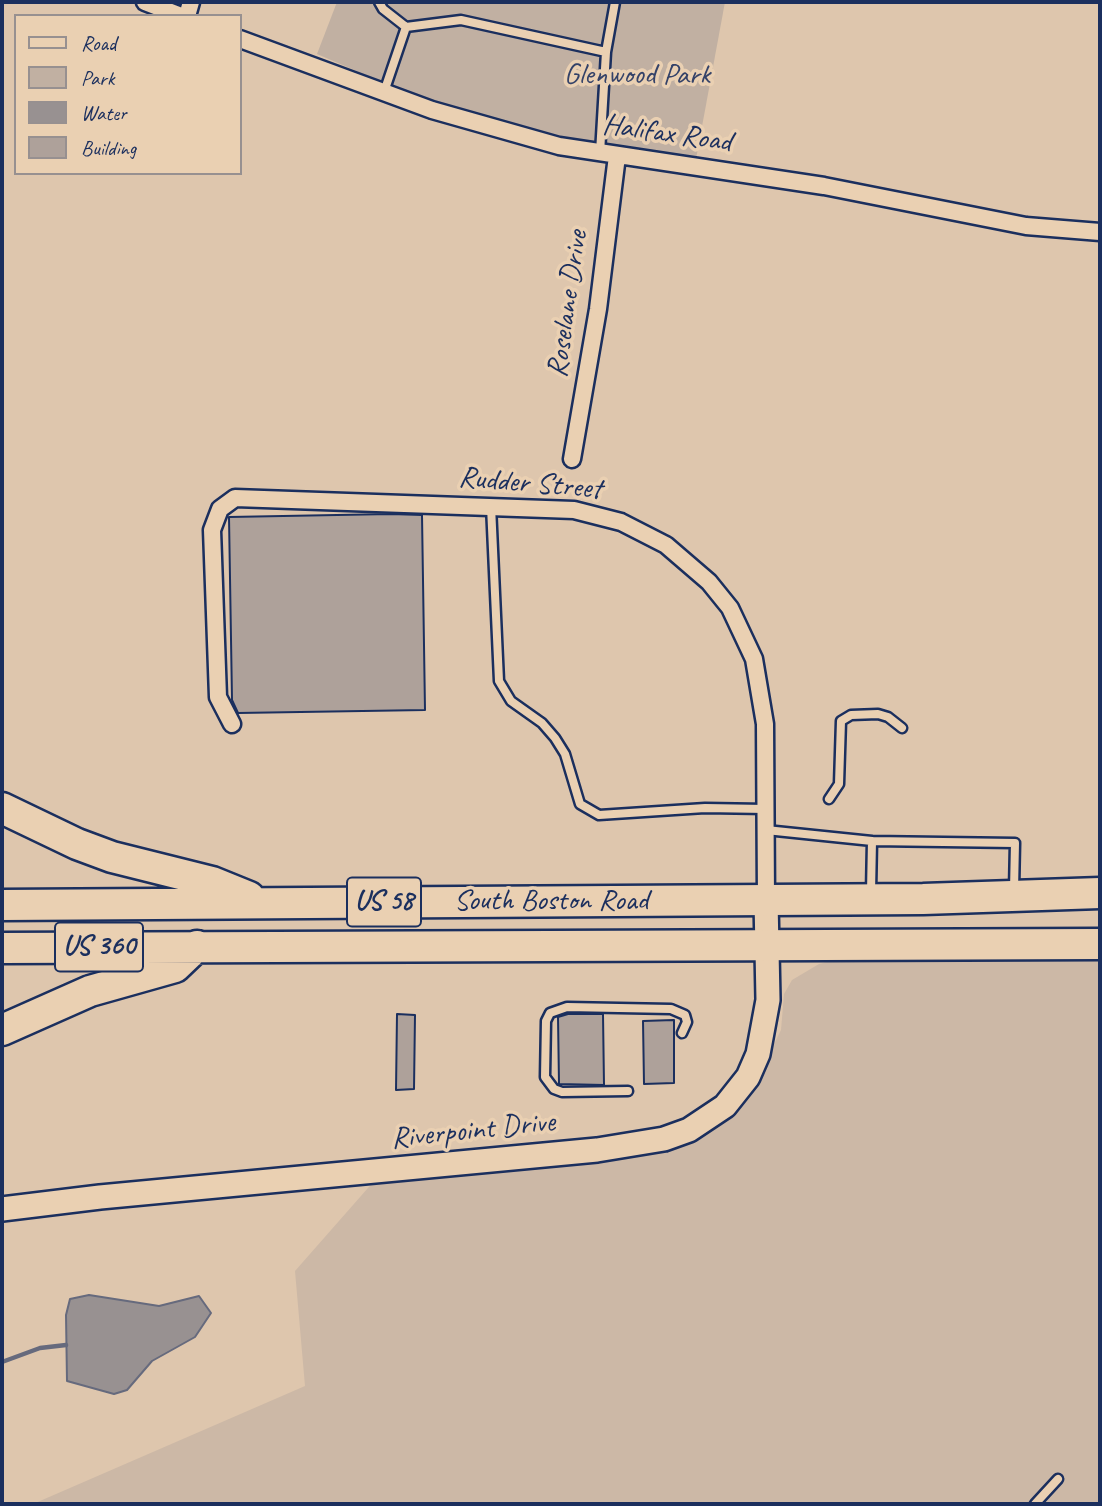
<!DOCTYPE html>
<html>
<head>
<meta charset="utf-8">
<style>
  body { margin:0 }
  #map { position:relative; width:1102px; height:1506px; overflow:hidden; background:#dec6ad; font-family:Caveat,sans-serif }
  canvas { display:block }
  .frame { position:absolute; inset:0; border:4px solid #1b2f5e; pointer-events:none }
  .legend { position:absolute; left:14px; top:14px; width:228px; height:161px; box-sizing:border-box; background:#ead0b2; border:2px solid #979090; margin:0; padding:9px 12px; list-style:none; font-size:21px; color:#1b2f5e }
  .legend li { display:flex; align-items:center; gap:14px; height:35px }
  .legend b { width:35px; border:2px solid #979090 }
</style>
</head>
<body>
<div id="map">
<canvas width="1102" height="1506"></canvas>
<div class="frame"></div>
<ul class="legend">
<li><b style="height:9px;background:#ead0b2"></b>Road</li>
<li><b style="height:19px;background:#c1b0a2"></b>Park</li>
<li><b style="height:19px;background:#989191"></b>Water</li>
<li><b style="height:19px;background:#aea19a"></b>Building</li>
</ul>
</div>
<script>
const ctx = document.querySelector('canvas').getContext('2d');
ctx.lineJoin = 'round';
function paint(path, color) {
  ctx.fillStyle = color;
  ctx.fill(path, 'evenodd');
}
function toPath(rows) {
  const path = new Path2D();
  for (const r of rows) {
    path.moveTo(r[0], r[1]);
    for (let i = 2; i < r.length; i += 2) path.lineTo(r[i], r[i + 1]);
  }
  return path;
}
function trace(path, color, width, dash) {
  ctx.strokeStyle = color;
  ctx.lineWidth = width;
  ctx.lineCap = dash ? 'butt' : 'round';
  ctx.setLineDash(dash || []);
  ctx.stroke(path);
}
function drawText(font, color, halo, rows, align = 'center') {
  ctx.font = font + ' Caveat,sans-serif';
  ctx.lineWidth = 7;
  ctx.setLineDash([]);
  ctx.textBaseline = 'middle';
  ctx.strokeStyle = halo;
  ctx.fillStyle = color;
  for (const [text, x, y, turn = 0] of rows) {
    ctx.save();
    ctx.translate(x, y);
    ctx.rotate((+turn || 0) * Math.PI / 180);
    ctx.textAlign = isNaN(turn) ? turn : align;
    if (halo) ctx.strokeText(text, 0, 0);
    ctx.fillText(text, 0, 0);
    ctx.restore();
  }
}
paint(toPath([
  [1100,959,1100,1504,33,1504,305,1386,295,1271,375,1180,663,1150,765,1062,781,1030,784,994,792,980,819,964,835,960]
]), '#ccb8a6');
paint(toPath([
  [337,2,725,2,696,159,582,141,492,120,396,88,317,54]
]), '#c1b0a2');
const water = toPath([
  [89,1295,159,1306,199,1296,211,1313,195,1337,152,1361,127,1390,114,1394,67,1381,66,1315,70,1299,89,1295]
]);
paint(water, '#989191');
trace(water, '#666a7d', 2);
trace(toPath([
  [2,1362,40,1348,66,1345]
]), '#666a7d', 4.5);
const building = toPath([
  [391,514,422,515,425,710,238,713,232,700,229,517,391,514],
  [397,1014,415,1015,414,1089,396,1090,397,1014],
  [568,1014,603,1014,604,1085,559,1084,558,1017,568,1014],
  [674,1020,674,1083,644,1084,643,1021,674,1020]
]);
paint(building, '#aea19a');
trace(building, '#1b2f5e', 2);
const lane = toPath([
  [379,2,383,9,406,27],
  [606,52,615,2],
  [384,92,406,27,461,20,606,52,600,153],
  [491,506,499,681,511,701,542,723,555,738,565,754,580,804,599,815,705,808,766,809],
  [829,799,839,784,841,721,851,715,878,714,888,717,902,728],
  [766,830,872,841],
  [871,892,872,841,1015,843,1014,890],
  [628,1091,562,1092,554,1089,545,1077,546,1021,550,1013,567,1007,671,1009,685,1015,687,1022,682,1033],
  [1035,1504,1058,1479]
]);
const street = toPath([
  [145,2,181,16],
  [187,16,191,2],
  [240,39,432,110,559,146,824,186,1026,226,1100,232],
  [572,459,598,309,617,156],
  [232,724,218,697,212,530,220,509,235,498,574,510,621,522,666,545,709,582,730,608,754,659,765,724,766,900]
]);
const secondary = toPath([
  [2,1209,100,1197,597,1150,664,1139,689,1130,725,1106,748,1077,758,1054,768,1000,766,900]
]);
const highway = toPath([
  [2,808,77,844,112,857,212,882,249,897],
  [2,905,923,899,1100,893],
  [2,948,1100,944],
  [2,1030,90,991,175,967,197,946]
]);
trace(lane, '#1b2f5e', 13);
trace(street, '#1b2f5e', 21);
trace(secondary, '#1b2f5e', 28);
trace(highway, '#1b2f5e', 35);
trace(lane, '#ead0b2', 8);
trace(street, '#ead0b2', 16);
trace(secondary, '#ead0b2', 23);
trace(highway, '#ead0b2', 30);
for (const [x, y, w] of [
  [384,902,74],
  [99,947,88]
]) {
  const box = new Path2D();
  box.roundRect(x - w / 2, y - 24.5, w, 49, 5);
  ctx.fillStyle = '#ead0b2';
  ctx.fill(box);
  trace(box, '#1b2f5e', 2);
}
drawText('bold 28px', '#1b2f5e', null, [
  ["US 58",384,902],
  ["US 360",99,947]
]);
drawText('30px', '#344268', '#ead0b2', [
  ["Glenwood Park",637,75]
]);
drawText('30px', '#1b2f5e', '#ead0b2', [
  ["Halifax Road",667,134,8],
  ["Roselane Drive",568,304,-82],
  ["Rudder Street",530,484,5],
  ["South Boston Road",551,901],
  ["Riverpoint Drive",473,1131,-6]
]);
</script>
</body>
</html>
